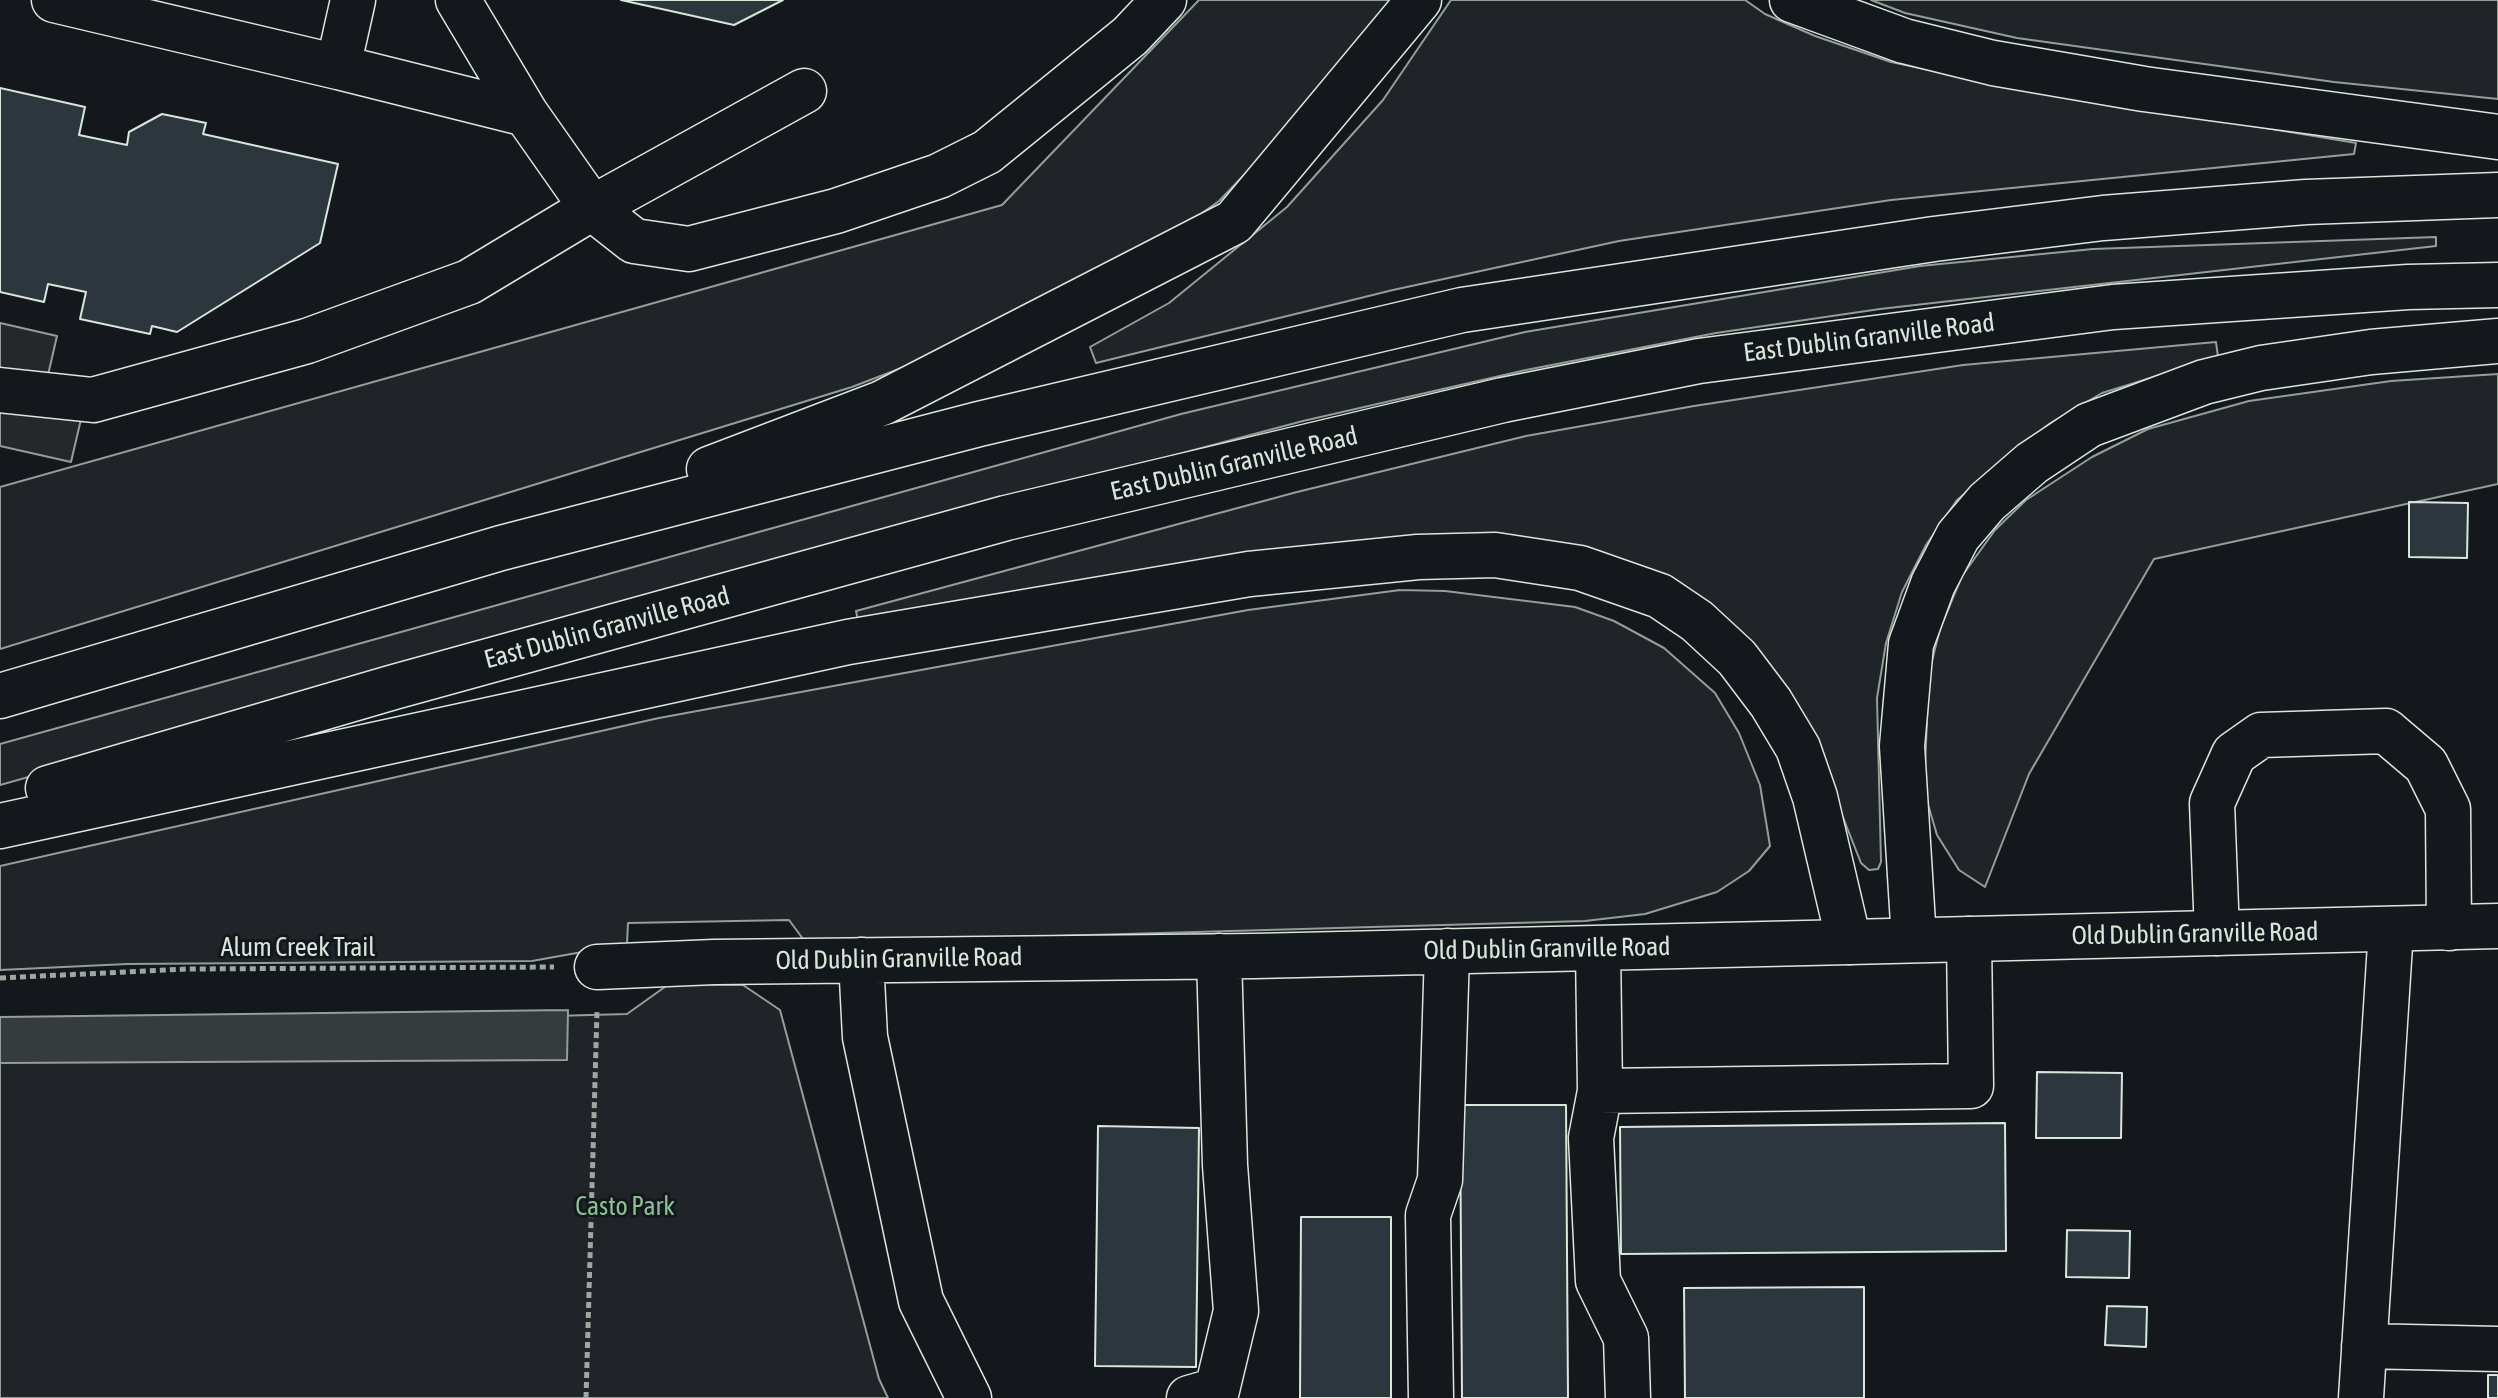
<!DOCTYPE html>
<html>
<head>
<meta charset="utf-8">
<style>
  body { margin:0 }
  canvas { display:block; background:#14181c }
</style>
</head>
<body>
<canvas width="2498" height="1398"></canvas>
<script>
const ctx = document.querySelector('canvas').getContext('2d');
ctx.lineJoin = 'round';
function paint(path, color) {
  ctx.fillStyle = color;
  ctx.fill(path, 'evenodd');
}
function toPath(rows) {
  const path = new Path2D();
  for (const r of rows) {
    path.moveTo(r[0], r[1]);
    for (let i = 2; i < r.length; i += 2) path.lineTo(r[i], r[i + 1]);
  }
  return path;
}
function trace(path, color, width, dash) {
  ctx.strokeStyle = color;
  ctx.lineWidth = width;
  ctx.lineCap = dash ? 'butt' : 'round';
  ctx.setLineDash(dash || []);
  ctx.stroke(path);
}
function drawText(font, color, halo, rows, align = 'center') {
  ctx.font = font + ' "Asap Condensed",sans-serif';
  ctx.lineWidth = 6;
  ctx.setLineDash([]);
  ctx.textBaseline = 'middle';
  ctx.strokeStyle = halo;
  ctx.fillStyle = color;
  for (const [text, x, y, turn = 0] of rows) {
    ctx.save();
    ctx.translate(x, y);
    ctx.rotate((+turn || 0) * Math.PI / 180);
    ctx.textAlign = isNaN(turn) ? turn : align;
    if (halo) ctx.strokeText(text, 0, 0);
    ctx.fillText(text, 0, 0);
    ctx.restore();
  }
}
const green = toPath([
  [1199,0,1392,0,1348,67,1219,201,1122,270,1000,330,852,387,0,649,0,487,1002,205,1199,0],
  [1451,0,1745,0,1765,14,1815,36,1891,62,1977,80,2356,143,2354,154,1891,200,1619,241,1393,290,1096,363,1090,347,1169,303,1287,207,1383,100,1451,0],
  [1871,0,2498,0,2498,99,2334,82,2017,38,1905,13,1871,0],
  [2436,237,2436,246,1880,309,1716,333,1526,370,1303,421,1085,479,0,785,0,744,1181,414,1525,332,1920,266,2093,249,2436,237],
  [2216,342,2218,357,2102,393,2049,424,1957,500,1926,545,1902,592,1886,643,1877,698,1881,862,1878,869,1869,870,1861,863,1816,749,1592,551,859,625,856,611,1297,492,1526,436,1694,406,1963,365,2216,342],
  [2498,374,2498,484,2154,559,2029,774,1985,887,1959,870,1937,835,1924,791,1929,673,1940,629,1962,576,1995,530,2026,500,2092,457,2148,429,2249,401,2391,381,2498,374],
  [1400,590,1445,591,1575,607,1614,621,1664,648,1715,693,1739,733,1760,785,1770,846,1749,871,1717,892,1645,914,1585,921,806,943,789,920,628,923,627,944,532,961,127,964,0,970,0,866,659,718,1248,610,1400,590],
  [669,984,743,985,780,1010,879,1379,888,1398,0,1398,0,1031,627,1014,669,984]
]);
paint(green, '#202428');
trace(green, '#939e99', 2);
const parking = toPath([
  [0,323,57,336,48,375,89,385,71,462,0,446,0,323]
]);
paint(parking, '#24282b');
trace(parking, '#939e99', 2);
const water = toPath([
  [568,1010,567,1060,0,1063,0,1017,568,1010]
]);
paint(water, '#363b3e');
trace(water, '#939e99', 2);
const building = toPath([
  [621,0,783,0,734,25,621,0],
  [0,88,85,107,79,135,127,145,129,132,162,114,206,123,203,134,338,164,320,243,177,332,152,326,150,334,80,319,86,292,48,284,44,302,0,292,0,88],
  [2409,502,2468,503,2467,558,2409,557,2409,502],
  [2037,1072,2122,1073,2121,1138,2036,1138,2037,1072],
  [1460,1105,1566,1105,1568,1398,1462,1398,1460,1105],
  [2005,1123,2006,1251,1621,1254,1620,1127,2005,1123],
  [1098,1126,1199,1128,1196,1367,1095,1366,1098,1126],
  [1301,1217,1391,1217,1391,1398,1300,1398,1301,1217],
  [2067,1230,2130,1231,2129,1278,2066,1277,2067,1230],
  [1864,1287,1864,1398,1685,1398,1684,1288,1864,1287],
  [2107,1306,2147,1307,2146,1347,2105,1345,2107,1306],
  [2488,1375,2498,1375,2498,1398,2488,1398,2488,1375]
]);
paint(building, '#2c363c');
trace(building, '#d8e6dc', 2);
const minor = toPath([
  [54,0,338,67],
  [353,0,338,67,526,114,592,208,634,241,689,249,836,211,939,176,987,152,1130,36,1164,0],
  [458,0,526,114],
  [0,390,93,400,307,341,469,282,592,208,804,91],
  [2217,933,2212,803,2234,754,2261,735,2386,731,2426,765,2448,809,2449,928],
  [1598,948,1600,1091,1591,1138,1598,1281,1626,1338,1628,1398],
  [861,960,865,1037,921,1301,969,1398],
  [597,967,714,962,1255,956,1849,942],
  [1600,1091,1971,1086,1969,939],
  [2364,1346,2498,1349],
  [1189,1398,1217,1390,1236,1311,1225,1165,1219,956],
  [1431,1398,1428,1215,1440,1180,1447,951],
  [2361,1398,2391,929]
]);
const major = toPath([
  [1792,0,1904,41,1993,63,2144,89,2498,137],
  [709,469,882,403,1234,222,1419,0],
  [0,696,501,548,979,424,1462,310,1934,239,2103,218,2306,202,2498,195],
  [48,788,394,687,1006,518,1503,400,1699,361,2113,307,2408,287,2498,285],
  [0,826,848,642,1249,574,1418,557,1495,555,1580,568,1660,596,1697,621,1737,658,1771,703,1798,748,1815,797,1849,942,2498,926],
  [1914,940,1902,746,1911,644,1933,584,1958,536,1987,502,2032,463,2089,425,2204,382,2261,368,2371,352,2498,341]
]);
trace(minor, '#d8e6dc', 47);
trace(major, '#d8e6dc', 47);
trace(toPath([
  [0,978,188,969,554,967],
  [586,1398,597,1011]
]), '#9da8a2', 5, [6, 4]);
trace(minor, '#14181c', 44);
trace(major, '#14181c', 44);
drawText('26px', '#d8e6dc', '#14181c', [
  ["East Dublin Granville Road",1869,338,-7],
  ["East Dublin Granville Road",1234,464,-13],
  ["East Dublin Granville Road",607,628,-15],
  ["Old Dublin Granville Road",2195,934,-1],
  ["Alum Creek Trail",298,948],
  ["Old Dublin Granville Road",1547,949,-1],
  ["Old Dublin Granville Road",899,959,-1]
]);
drawText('26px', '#8ac095', '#14181c', [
  ["Casto Park",625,1207]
]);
</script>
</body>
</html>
